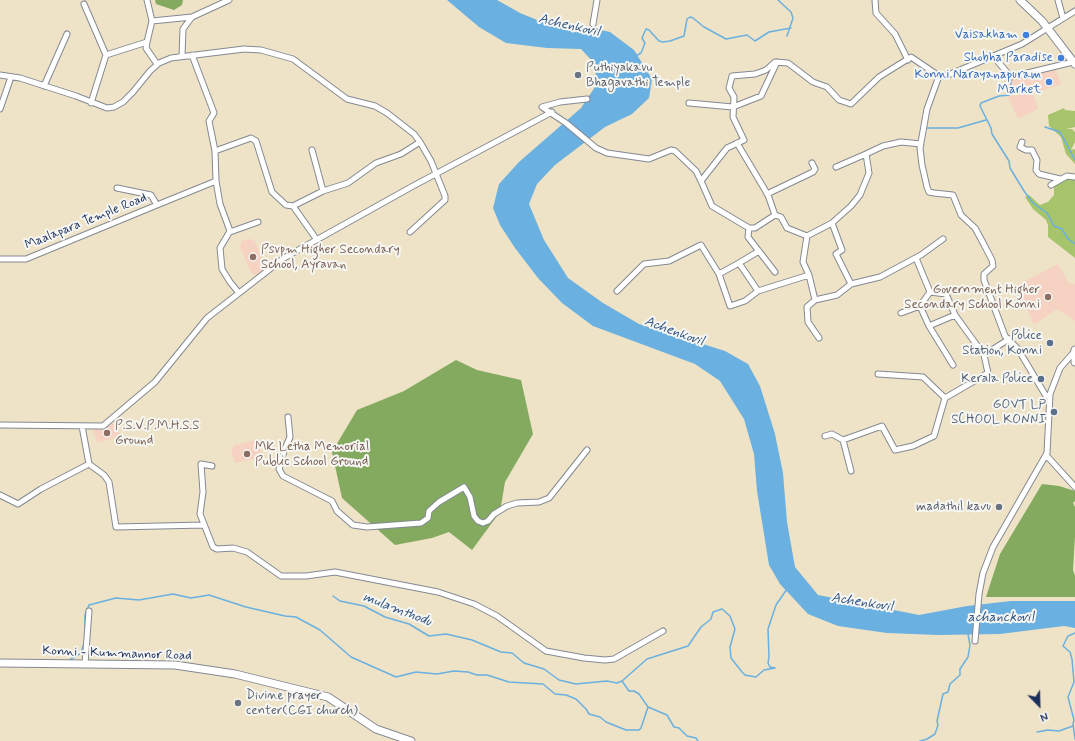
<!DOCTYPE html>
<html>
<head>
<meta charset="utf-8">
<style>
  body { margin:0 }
  #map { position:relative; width:1075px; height:741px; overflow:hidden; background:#eee3c6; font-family:Mynerve,sans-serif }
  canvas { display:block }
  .north { position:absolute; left:1019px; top:685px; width:40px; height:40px; -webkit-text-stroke:3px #f6f6f2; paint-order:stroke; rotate:157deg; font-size:11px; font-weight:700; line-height:16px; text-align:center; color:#1b2f5e }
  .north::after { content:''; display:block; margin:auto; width:14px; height:18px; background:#1b2f5e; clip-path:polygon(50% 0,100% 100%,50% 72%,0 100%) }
</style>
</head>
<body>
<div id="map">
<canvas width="1075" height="741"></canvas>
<div class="north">N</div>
</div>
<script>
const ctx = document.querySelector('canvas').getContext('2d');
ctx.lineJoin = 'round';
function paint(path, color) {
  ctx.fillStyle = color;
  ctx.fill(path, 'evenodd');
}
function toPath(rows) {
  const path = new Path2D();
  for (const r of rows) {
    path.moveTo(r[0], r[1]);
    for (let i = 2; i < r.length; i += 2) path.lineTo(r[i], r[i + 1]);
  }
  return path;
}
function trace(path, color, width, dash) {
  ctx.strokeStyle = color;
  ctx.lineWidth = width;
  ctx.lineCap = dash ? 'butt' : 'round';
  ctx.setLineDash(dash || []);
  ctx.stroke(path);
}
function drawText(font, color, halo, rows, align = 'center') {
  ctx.font = font + ' Mynerve,sans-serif';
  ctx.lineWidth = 4;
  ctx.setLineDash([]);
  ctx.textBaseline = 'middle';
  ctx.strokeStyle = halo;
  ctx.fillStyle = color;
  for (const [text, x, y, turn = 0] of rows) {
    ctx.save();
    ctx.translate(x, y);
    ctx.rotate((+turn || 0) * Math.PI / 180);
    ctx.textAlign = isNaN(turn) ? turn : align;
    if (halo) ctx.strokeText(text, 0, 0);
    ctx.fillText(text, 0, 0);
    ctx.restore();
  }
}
paint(toPath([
  [1055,67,1061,84,1033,94,1038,109,1018,119,1006,93,1008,92,1003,82,1034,72,1035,75],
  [251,239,255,241,259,253,269,269,257,276,252,274,248,266,240,247,242,240],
  [1058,264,1069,283,1075,284,1075,321,1057,309,1034,325,1017,285],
  [116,423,121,436,97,443,93,430],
  [259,439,261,457,235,463,231,450,235,445]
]), '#f5d2c2');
paint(toPath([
  [1064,108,1065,110,1075,111,1075,127,1066,129,1072,129,1075,132,1075,142,1071,150,1075,149,1075,164,1066,154,1061,137,1049,126,1048,115],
  [1067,179,1075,179,1075,258,1048,237,1048,225,1046,220,1033,209,1025,197,1029,195,1040,205,1048,202,1054,195,1054,185]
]), '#a5c46c');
paint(toPath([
  [155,0,183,0,182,5,174,10,156,4],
  [456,360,477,370,521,380,533,434,505,482,500,512,472,550,449,532,432,538,395,545,342,498,332,452,357,410,404,391],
  [1042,484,1059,486,1075,491,1075,501,1073,503,1075,507,1075,536,1073,570,1075,576,1075,597,986,597,1000,554]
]), '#84aa60');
paint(toPath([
  [447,0,497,0,520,13,552,26,587,27,610,32,634,50,652,79,649,98,632,114,605,127,555,165,537,184,529,204,544,240,568,278,603,303,639,324,725,351,748,364,760,386,775,434,783,473,787,522,795,567,818,595,919,615,967,606,1011,601,1075,601,1075,628,1064,626,1000,634,938,635,887,633,838,626,808,614,780,584,769,565,757,491,754,454,744,419,720,381,695,364,593,326,562,303,538,278,515,248,500,225,493,208,499,184,519,162,581,108,595,87,596,65,581,49,547,48,506,43,479,27]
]), '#6ab0e0');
trace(toPath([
  [778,0,791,12,793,18,787,36],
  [636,56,641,53,645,43,642,38,646,29,649,30,659,41,663,42,670,41,684,36,687,19,690,17,693,18,704,27,726,39,747,35,755,41,769,32,791,28],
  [1010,78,1012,90,1010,95,999,96,981,103,980,106,991,128,992,134,1009,161,1010,168,1024,191,1033,203,1047,213,1054,226,1062,229,1068,239,1075,244],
  [1045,127,1060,132,1075,160],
  [925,128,958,128,986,120],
  [333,596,340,601,364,606,385,617,409,624,429,636,446,634,472,640,501,652,512,653,524,663,544,669,559,680,576,684,607,681,617,683,622,681,647,659,688,646,701,627,711,619,713,612,722,609,730,616,735,629,730,647,731,658,742,672,745,675,756,677,764,670,775,668],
  [1075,633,1068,636,1063,646,1070,652,1072,659,1074,682,1068,697,1074,720,1073,724,1075,739],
  [68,661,81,653,85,640,85,615,89,605,116,598,139,600,173,594,191,598,209,595,246,607,285,616,296,617,320,630,351,657,396,677,416,672,437,674,454,671,468,672,477,675,487,675,509,682,543,684,555,694,566,695,576,699,586,709,589,714,600,717,606,722,626,730,639,730,641,728,648,707],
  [775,668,770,667,768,663,769,657,768,629,776,605,787,589],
  [622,681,629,691,634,691,639,694,648,707,667,715,674,727,679,728,687,736,696,738,698,741],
  [1037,732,1048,730,1059,731,1073,726],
  [920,741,927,739,935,734,938,725,937,721,943,694,948,692,950,684,960,675,960,669,968,657,970,645,968,634]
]), '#6ab0e0', 1.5);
const minor = toPath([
  [875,0,876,13,895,34,908,60],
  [1058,0,1063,18],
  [84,4,106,55],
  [192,17,229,0],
  [152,21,192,17,183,29,182,56],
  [593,24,597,0],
  [147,42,152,21,147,0],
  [192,55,214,113,209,121,215,151,251,138,256,141,272,192,286,205,293,206,323,191],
  [993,56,1011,77,1073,62],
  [0,75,20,78,76,96,107,108,114,107,123,102,133,92,150,71,159,63,171,58,244,49,261,50,293,59,347,99,375,106,387,113,414,134,420,142,431,161,445,196,445,200,410,232],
  [939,76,927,109,920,148,922,165,927,187,929,192,934,193,953,195,961,215,975,228,981,239,992,260,993,266,984,274,984,280,1005,336,1018,349,1046,396],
  [44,86,67,34],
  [587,99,560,102,542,107,566,123,596,148,607,153,649,159,671,150,675,151,696,171,701,181,727,148,744,140,733,117,734,97,729,88,732,76,755,74,766,70,775,62,788,63,813,82,827,87,839,100,851,104,879,77,911,57,939,76,948,75,1022,44,1075,11],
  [91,103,106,55,147,42,146,48,157,64],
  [689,103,733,107,761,96,777,62],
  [0,109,11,77],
  [1022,142,1020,147,1026,150,1032,150,1037,160,1036,170,1039,174,1060,179],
  [737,143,768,195,775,215,781,217,787,228,807,236,832,223,851,206,860,195,869,173,866,154,883,146,901,142,921,144],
  [312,150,323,191,348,183,376,163,401,154,420,142],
  [215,151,216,181,220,204,230,231,220,248,222,269,230,282,239,293],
  [836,167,866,154],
  [701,181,712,206,749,228,755,228,775,215],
  [1051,185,1067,176,1075,177],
  [117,188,151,195,157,205,216,181],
  [767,194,813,172,815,169,812,163],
  [293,206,317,240],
  [832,223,842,250,836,254,851,284],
  [749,228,748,237,775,272],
  [230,232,258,222],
  [759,251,739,263,758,291,809,275,803,262,807,236],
  [916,258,930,292,946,294,955,315,984,355,1009,339],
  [0,259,26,259,157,205],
  [739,263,719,274,730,306,745,301,758,291],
  [809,275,815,300,807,307,808,322,819,338],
  [617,291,644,264,669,261,701,245,719,274],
  [815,300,837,295,851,284,880,277,921,255,943,239],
  [901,313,920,306],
  [929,326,920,306,930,292],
  [953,365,929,326,955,315],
  [878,374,923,377,945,398,988,373,984,355],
  [288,417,290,437,284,451,279,469,283,476,332,501,337,511,353,525,367,527,421,523,428,518,429,511,439,502,464,487,470,497,474,516,478,521,483,523,488,521,494,514,507,506,517,503,539,502,549,498,587,450],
  [0,425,103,426,155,382,207,318,284,258,413,186,552,112],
  [825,436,832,434,843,440,882,426,895,450,913,446,934,436,945,398],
  [843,440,851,471],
  [1046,455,1075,487],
  [89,464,104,475,109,482,116,527,204,525],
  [212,466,201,464,203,492,200,514,213,547,217,549,233,548,247,552,281,576,306,576,335,572,438,592,474,604,497,616,546,651,584,658,605,660,614,659,663,631],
  [0,495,18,504,41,489,89,464,82,426],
  [975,641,979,594,983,573,993,547,1047,453,1050,394,1060,368,1074,352],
  [85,664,89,611]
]);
const major = toPath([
  [1020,0,1042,21,1075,64],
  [1075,350,1075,362],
  [0,663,175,665,235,674,328,697,376,729,411,741]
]);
trace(minor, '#848992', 7);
trace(major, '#848992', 9);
trace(minor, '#fff', 5);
trace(major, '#fff', 7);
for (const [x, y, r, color] of [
  [1026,35,4,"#3f7fe0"],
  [1061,58,4,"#3f7fe0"],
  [578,75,4,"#6b7280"],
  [1049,82,4,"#3f7fe0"],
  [253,257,4,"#8d6e63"],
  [1048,297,4,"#8d6e63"],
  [1050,343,4,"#5c6f8a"],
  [1041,379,4,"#5c6f8a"],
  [1054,412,4,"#5c6f8a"],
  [107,433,4,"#8d6e63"],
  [247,454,4,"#8d6e63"],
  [999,507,4,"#6b7280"],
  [238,703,4,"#6b7280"]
]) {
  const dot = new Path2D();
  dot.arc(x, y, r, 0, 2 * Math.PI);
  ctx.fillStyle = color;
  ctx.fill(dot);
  trace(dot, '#f6f6f2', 1.5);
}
drawText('13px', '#366cbe', '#f6f6f2', [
  ["Vaisakham",1018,35],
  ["Shobha Paradise",1053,58],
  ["Konni Narayanapuram",1041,75],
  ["Market",1041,90]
], 'right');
drawText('13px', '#5b616d', '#f6f6f2', [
  ["Puthiyakavu",586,68],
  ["Bhagavathi Temple",586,83],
  ["madathil kavu",991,507,"right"],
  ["Divine prayer",246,696],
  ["center(CGI church)",246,711]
], 'left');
drawText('13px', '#1b2f5e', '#f6f6f2', [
  ["Maalapara Temple Road",86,222,-22],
  ["Konni - Kummannor Road",117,654,2]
]);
drawText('13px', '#785e54', '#f6f6f2', [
  ["Psvpm Higher Secondary",261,250],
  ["School, Ayravan",261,265],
  ["Government Higher",1040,290,"right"],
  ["Secondary School Konni",1040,305,"right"],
  ["P.S.V.P.M.H.S.S",115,426],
  ["Ground",115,441],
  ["MK Letha Memorial",255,447],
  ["Public School Ground",255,462]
], 'left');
drawText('13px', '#4e5e75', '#f6f6f2', [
  ["Police",1042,336],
  ["Station, Konni",1042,351],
  ["Kerala Police",1033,379],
  ["GOVT LP",1046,405],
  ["SCHOOL KONNI",1046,420]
], 'right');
drawText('italic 14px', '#335685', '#f6f6f2', [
  ["Achenkovil",569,26,13],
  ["Achenkovil",674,332,20],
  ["Achenkovil",862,603,9],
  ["mulamthodu",397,610,21],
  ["achanckovil",1001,618]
]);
</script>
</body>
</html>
